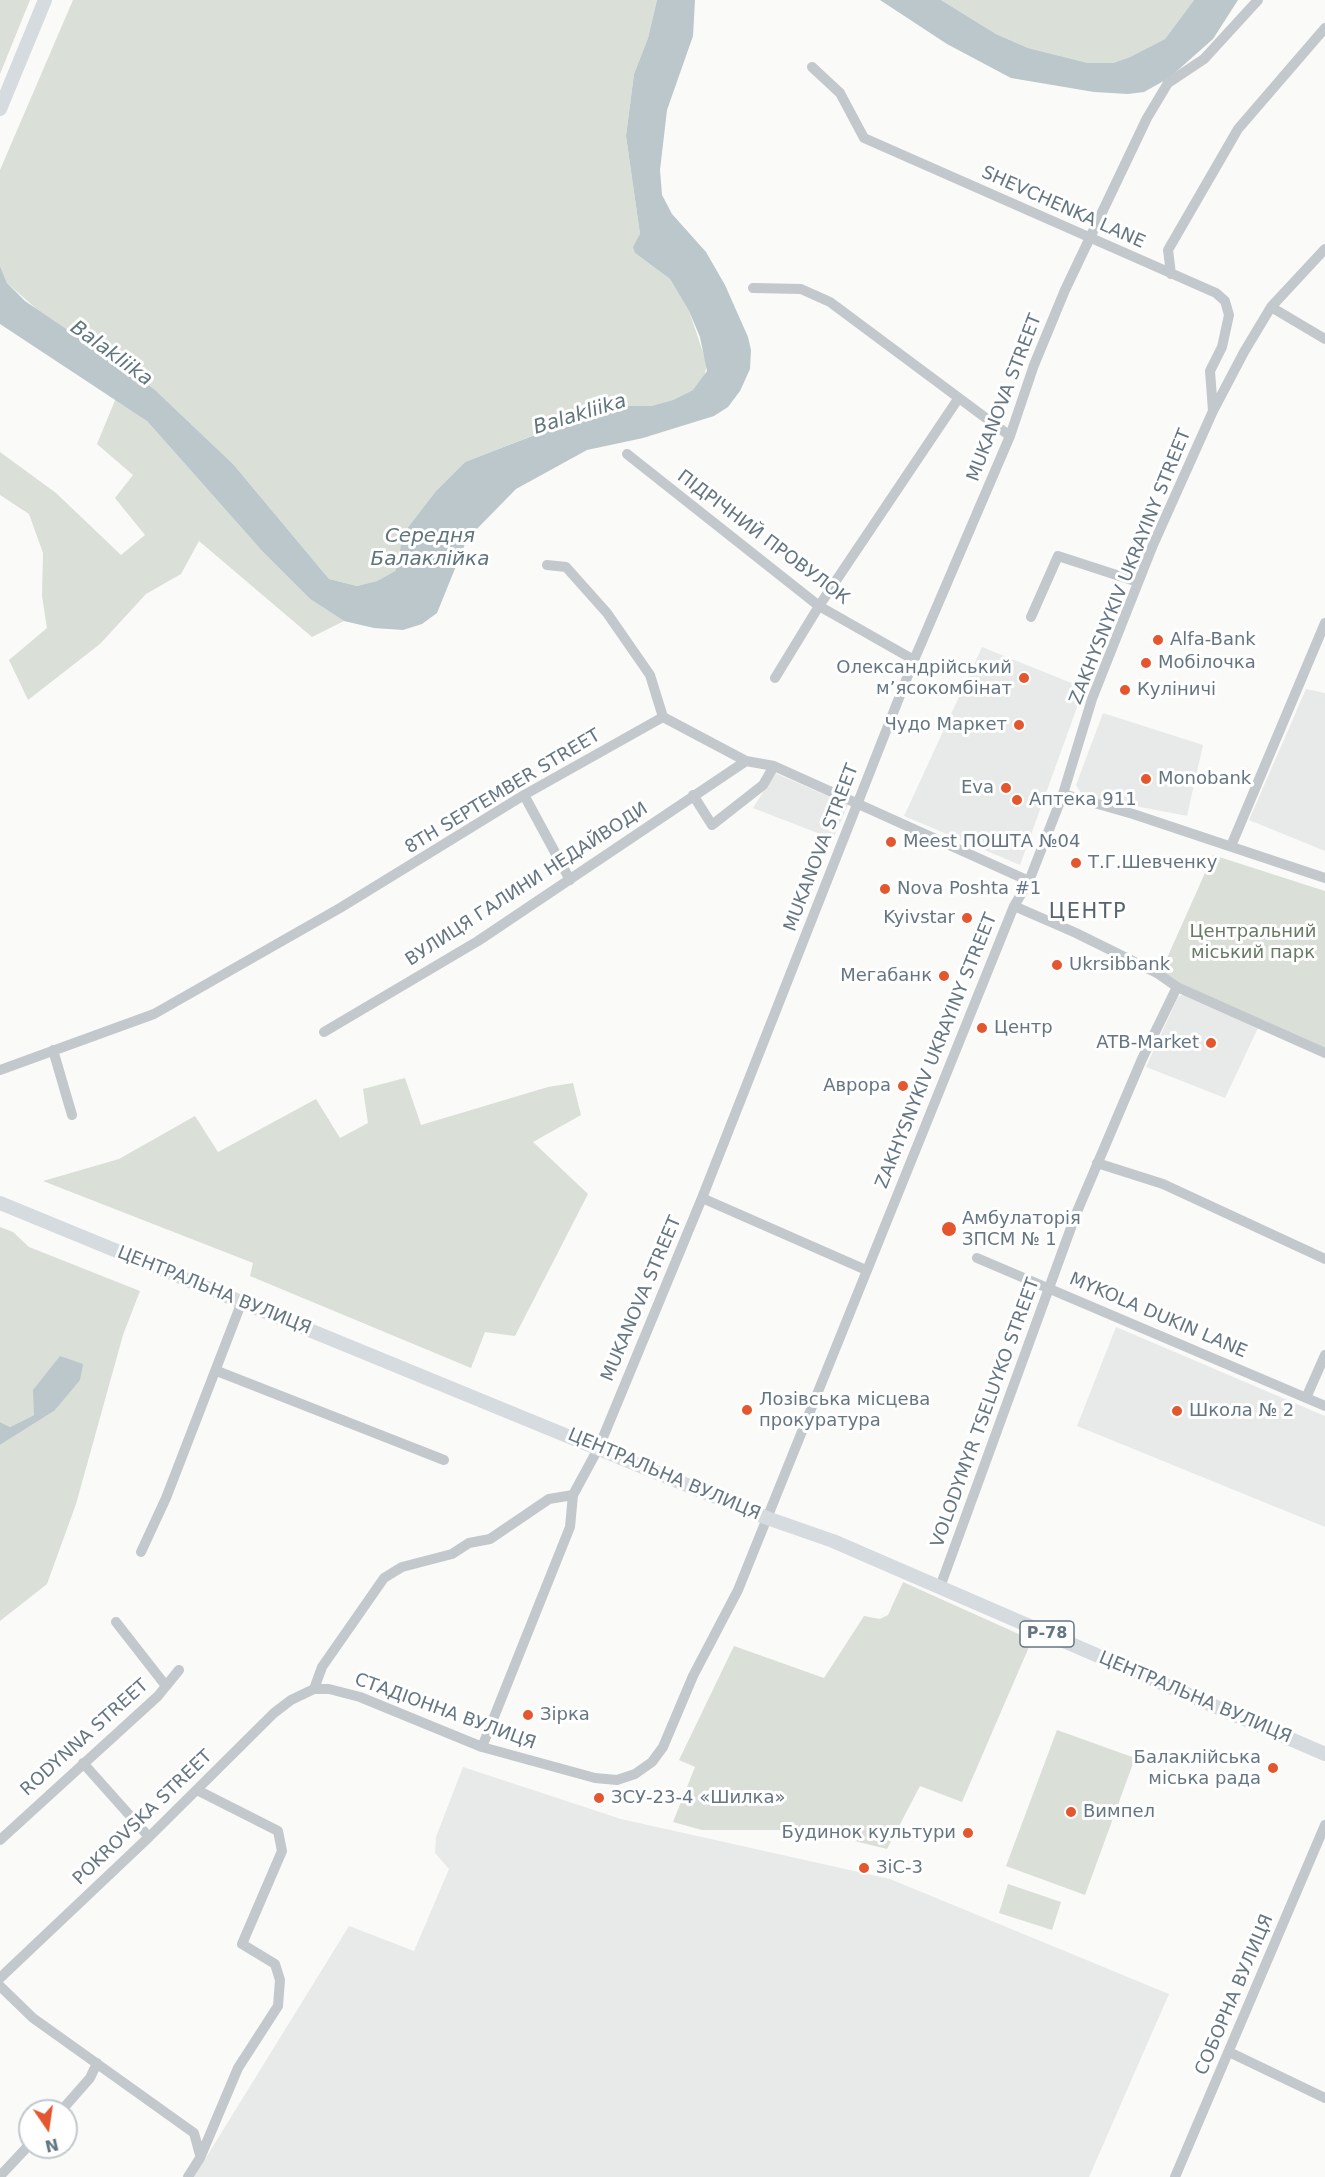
<!DOCTYPE html>
<html>
<head>
<meta charset="utf-8">
<style>
  body { margin:0 }
  #map { position:relative; width:1325px; height:2177px; overflow:hidden; background:#fafaf8; font-family:"DejaVu Sans",sans-serif }
  canvas { display:block }
  .north { position:absolute; left:18px; top:2099px; width:60px; height:60px; box-sizing:border-box; background:#fff; border:2px solid #c1c8cd; border-radius:50%; rotate:167deg; font-size:16px; font-weight:700; line-height:24px; text-align:center; color:#657683 }
  .north::after { content:''; display:block; margin:auto; width:21px; height:27px; background:#e4572e; clip-path:polygon(50% 0,100% 100%,50% 72%,0 100%) }
</style>
</head>
<body>
<div id="map">
<canvas width="1325" height="2177"></canvas>
<div class="north">N</div>
</div>
<script>
const ctx = document.querySelector('canvas').getContext('2d');
ctx.lineJoin = 'round';
function paint(path, color) {
  ctx.fillStyle = color;
  ctx.fill(path, 'evenodd');
}
function toPath(rows) {
  const path = new Path2D();
  for (const r of rows) {
    path.moveTo(r[0], r[1]);
    for (let i = 2; i < r.length; i += 2) path.lineTo(r[i], r[i + 1]);
  }
  return path;
}
function trace(path, color, width, dash) {
  ctx.strokeStyle = color;
  ctx.lineWidth = width;
  ctx.lineCap = dash ? 'butt' : 'round';
  ctx.setLineDash(dash || []);
  ctx.stroke(path);
}
function drawText(font, color, halo, rows, align = 'center') {
  ctx.font = font + ' "DejaVu Sans",sans-serif';
  ctx.lineWidth = 6;
  ctx.setLineDash([]);
  ctx.textBaseline = 'middle';
  ctx.strokeStyle = halo;
  ctx.fillStyle = color;
  for (const [text, x, y, turn = 0] of rows) {
    ctx.save();
    ctx.translate(x, y);
    ctx.rotate((+turn || 0) * Math.PI / 180);
    ctx.textAlign = isNaN(turn) ? turn : align;
    if (halo) ctx.strokeText(text, 0, 0);
    ctx.fillText(text, 0, 0);
    ctx.restore();
  }
}
paint(toPath([
  [982,647,1084,688,1020,865,904,816],
  [1306,689,1325,693,1325,851,1249,820],
  [1103,713,1203,745,1187,816,1083,796,1076,785],
  [775,773,848,805,833,839,753,808],
  [1184,994,1258,1028,1225,1098,1146,1067,1178,997],
  [1116,1327,1325,1416,1325,1527,1077,1426],
  [463,1767,621,1819,890,1879,1169,1994,1089,2177,194,2177,349,1926,414,1951,449,1869,435,1853,436,1837]
]), '#e8e9e9');
paint(toPath([
  [0,0,30,0,0,74],
  [73,0,657,0,648,38,634,74,626,136,640,234,635,253,670,279,689,311,707,364,704,377,693,390,673,400,651,406,609,406,465,462,436,491,402,535,398,565,395,571,377,581,357,586,329,579,233,464,154,389,40,312,7,283,0,266,0,170],
  [941,0,1194,0,1165,39,1130,57,1113,63,1088,63,1028,48,996,34],
  [116,398,147,421,263,552,310,599,344,621,312,637,199,541,181,574,146,594,100,644,28,700,9,660,47,628,42,596,43,553,29,514,0,495,0,452,56,493,121,555,145,535,115,498,133,475,97,444],
  [1213,855,1325,891,1325,1052,1159,976],
  [405,1078,421,1125,548,1087,573,1083,581,1115,533,1142,588,1194,515,1336,485,1332,471,1368,250,1276,253,1263,43,1181,119,1159,195,1116,218,1152,316,1099,340,1138,368,1123,363,1089],
  [0,1227,13,1232,29,1247,140,1291,123,1335,76,1504,47,1584,0,1621,0,1445,54,1411,34,1390,34,1415,10,1427,0,1422],
  [903,1582,1032,1640,962,1802,920,1786,887,1849,830,1835,784,1830,702,1830,673,1822,695,1767,679,1760,734,1646,824,1678,864,1616,880,1619,888,1615],
  [1057,1730,1135,1758,1085,1895,1006,1866],
  [1008,1884,1061,1902,1052,1930,999,1913]
]), '#dadfd7');
paint(toPath([
  [657,0,695,0,693,36,667,110,660,170,662,195,672,214,706,252,725,285,748,337,751,350,750,369,740,391,728,407,714,416,643,438,587,450,516,489,467,539,437,613,422,624,403,630,374,628,344,621,310,599,263,552,147,421,0,324,0,266,7,283,25,301,154,389,233,464,329,579,357,586,377,581,395,571,398,565,402,535,436,491,465,462,610,406,651,406,673,400,693,390,707,371,700,337,689,311,670,279,635,253,633,247,640,234,626,136,634,74,648,38],
  [880,0,941,0,996,34,1028,48,1088,63,1113,63,1130,57,1165,39,1194,0,1238,0,1213,39,1169,78,1144,92,1128,94,1094,92,1011,78,947,44],
  [60,1356,83,1364,80,1380,54,1411,0,1445,0,1422,10,1427,34,1415,33,1390]
]), '#bbc7cb');
trace(toPath([
  [812,67,840,93,864,138,1216,293,1225,301,1229,315,1222,347,1210,371,1213,411],
  [1171,274,1168,250,1238,129,1325,28],
  [753,288,801,289,830,302,1010,436],
  [1271,307,1325,339],
  [627,454,819,606,914,660],
  [547,565,566,567,607,613,650,675,663,717,746,761,774,766,1029,881],
  [1031,617,1058,556,1138,582],
  [775,678,819,606,958,399],
  [1063,794,1133,814,1325,878],
  [524,795,570,880],
  [693,795,712,825,763,785,774,766],
  [1231,846,1325,623],
  [1014,906,1076,933,1157,973,1177,987,1325,1053],
  [324,1032,478,941,746,761],
  [53,1050,72,1115],
  [0,1070,154,1014,340,908,524,795,663,717],
  [1097,1163,1163,1184,1325,1259],
  [702,1198,866,1270],
  [977,1258,1325,1406],
  [217,1371,444,1460],
  [1306,1398,1325,1355],
  [141,1552,166,1498,241,1304],
  [940,1587,1076,1214,1142,1059,1177,987],
  [166,1686,179,1670],
  [314,1689,322,1667,384,1578,402,1567,452,1554,469,1543,490,1539,549,1499,573,1495],
  [482,1747,570,1527,573,1495,599,1447,702,1198,914,660,1010,436,1034,365,1065,290,1147,118,1168,83,1204,59,1258,0],
  [83,1763,149,1837],
  [0,1840,158,1696,166,1686,116,1622],
  [0,1978,149,1837,274,1713,291,1700,314,1689,329,1689,360,1697,482,1747,595,1778,617,1780,635,1774,652,1762,663,1747,693,1676,738,1590,1014,906,1029,881,1063,794,1092,699,1153,545,1213,411,1244,352,1271,307,1325,249],
  [0,1986,33,2018,194,2133,200,2155],
  [1229,2052,1325,2098],
  [61,2111,90,2078,97,2063],
  [0,2176,30,2144],
  [188,2177,200,2158,238,2068,278,2006,280,1980,275,1964,242,1944,282,1851,278,1831,197,1790],
  [1175,2177,1325,1825]
]), '#c3c8cc', 10);
trace(toPath([
  [0,109,45,0],
  [0,1203,767,1518,833,1541,1325,1754]
]), '#d6dbdf', 14);
for (const [x, y, r, color] of [
  [1158,640,6,"#e4572e"],
  [1146,663,6,"#e4572e"],
  [1024,678,6,"#e4572e"],
  [1125,690,6,"#e4572e"],
  [1019,725,6,"#e4572e"],
  [1146,779,6,"#e4572e"],
  [1006,788,6,"#e4572e"],
  [1017,800,6,"#e4572e"],
  [891,842,6,"#e4572e"],
  [1076,863,6,"#e4572e"],
  [885,889,6,"#e4572e"],
  [967,918,6,"#e4572e"],
  [1057,965,6,"#e4572e"],
  [944,976,6,"#e4572e"],
  [982,1028,6,"#e4572e"],
  [1211,1043,6,"#e4572e"],
  [903,1086,6,"#e4572e"],
  [949,1229,8,"#e4572e"],
  [747,1410,6,"#e4572e"],
  [1177,1411,6,"#e4572e"],
  [528,1715,6,"#e4572e"],
  [1273,1768,6,"#e4572e"],
  [599,1798,6,"#e4572e"],
  [1071,1812,6,"#e4572e"],
  [968,1833,6,"#e4572e"],
  [864,1868,6,"#e4572e"]
]) {
  const dot = new Path2D();
  dot.arc(x, y, r, 0, 2 * Math.PI);
  ctx.fillStyle = color;
  ctx.fill(dot);
  trace(dot, '#fff', 2);
}
for (const [x, y, w] of [
  [1047,1634,54]
]) {
  const box = new Path2D();
  box.roundRect(x - w / 2, y - 13, w, 26, 4.5);
  ctx.fillStyle = '#fff';
  ctx.fill(box);
  trace(box, '#657683', 1.5);
}
drawText('bold 16px', '#657683', null, [
  ["Р-78",1047,1634]
]);
drawText('18px', '#657683', '#fff', [
  ["SHEVCHENKA LANE",1063,208,24],
  ["MUKANOVA STREET",1005,398,-69],
  ["ПІДРІЧНИЙ ПРОВУЛОК",763,538,37],
  ["ZAKHYSNYKIV UKRAYINY STREET",1131,567,-68],
  ["8TH SEPTEMBER STREET",503,792,-31],
  ["MUKANOVA STREET",822,848,-69],
  ["ВУЛИЦЯ ГАЛИНИ НЕДАЙВОДИ",527,885,-33],
  ["ZAKHYSNYKIV UKRAYINY STREET",937,1051,-68],
  ["ЦЕНТРАЛЬНА ВУЛИЦЯ",214,1291,22],
  ["MUKANOVA STREET",642,1299,-67],
  ["MYKOLA DUKIN LANE",1158,1316,23],
  ["VOLODYMYR TSELUYKO STREET",986,1413,-70],
  ["ЦЕНТРАЛЬНА ВУЛИЦЯ",664,1475,23],
  ["ЦЕНТРАЛЬНА ВУЛИЦЯ",1195,1698,23],
  ["СТАДІОННА ВУЛИЦЯ",445,1712,20],
  ["RODYNNA STREET",85,1738,-42],
  ["POKROVSKA STREET",143,1818,-44],
  ["СОБОРНА ВУЛИЦЯ",1235,1995,-67]
]);
drawText('18px', '#657683', '#fff', [
  ["Alfa-Bank",1170,640],
  ["Мобілочка",1158,663],
  ["Олександрійський",1012,668,"right"],
  ["мʼясокомбінат",1012,689,"right"],
  ["Куліничі",1137,690],
  ["Чудо Маркет",1007,725,"right"],
  ["Monobank",1158,779],
  ["Eva",994,788,"right"],
  ["Аптека 911",1029,800],
  ["Meest ПОШТА №04",903,842],
  ["Т.Г.Шевченку",1088,863],
  ["Nova Poshta #1",897,889],
  ["Kyivstar",955,918,"right"],
  ["Ukrsibbank",1069,965],
  ["Мегабанк",932,976,"right"],
  ["Центр",994,1028],
  ["ATB-Market",1199,1043,"right"],
  ["Аврора",891,1086,"right"],
  ["Амбулаторія",962,1219],
  ["ЗПСМ № 1",962,1240],
  ["Лозівська місцева",759,1400],
  ["прокуратура",759,1421],
  ["Школа № 2",1189,1411],
  ["Зірка",540,1715],
  ["Балаклійська",1261,1758,"right"],
  ["міська рада",1261,1779,"right"],
  ["ЗСУ-23-4 «Шилка»",611,1798],
  ["Вимпел",1083,1812],
  ["Будинок культури",956,1833,"right"],
  ["ЗіС-3",876,1868]
], 'left');
drawText('18px', '#687a64', '#fff', [
  ["Центральний",1253,932],
  ["міський парк",1253,953]
]);
drawText('italic 20px', '#60757c', '#fff', [
  ["Balakliika",111,354,36],
  ["Balakliika",580,415,-17],
  ["Середня",430,537],
  ["Балаклійка",430,560]
]);
ctx.letterSpacing = '1.5px';
drawText('21px', '#57646e', '#fff', [
  ["ЦЕНТР",1088,913]
]);
ctx.letterSpacing = '0px';
</script>
</body>
</html>
